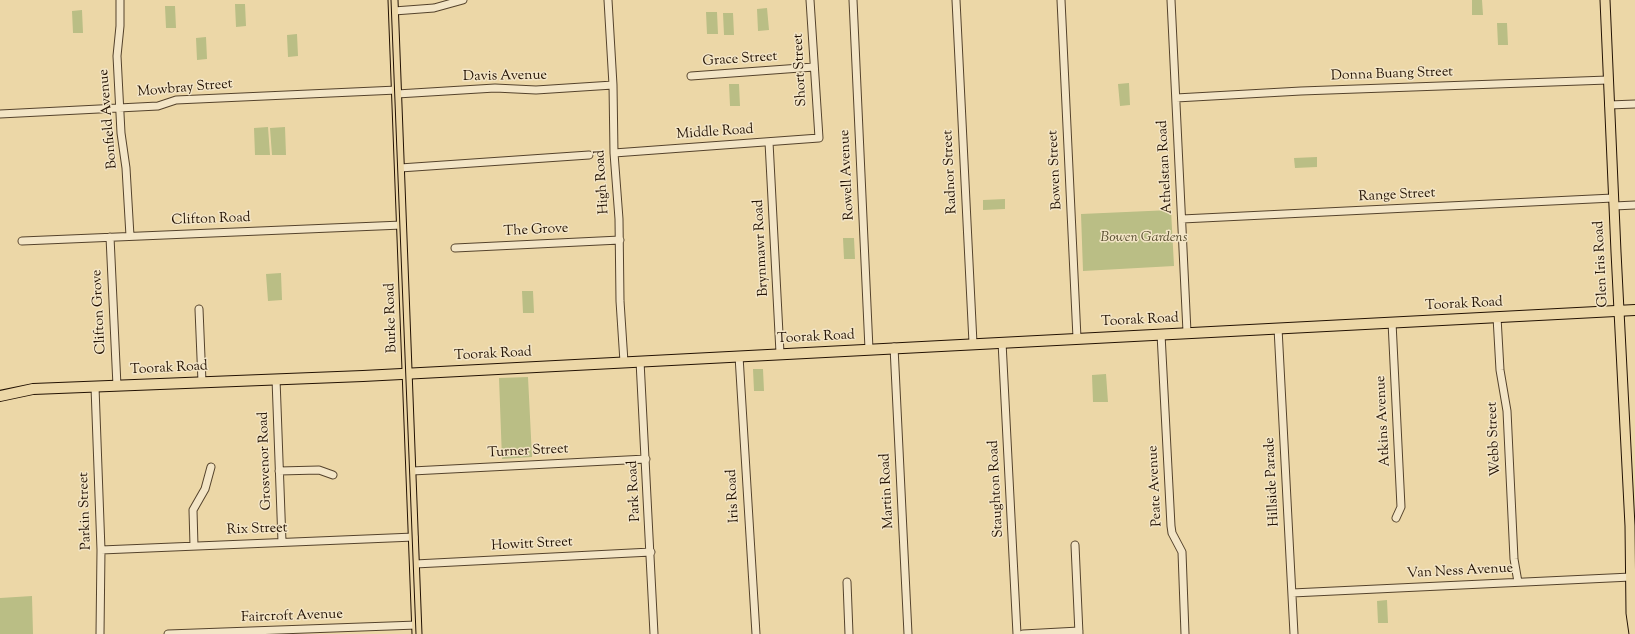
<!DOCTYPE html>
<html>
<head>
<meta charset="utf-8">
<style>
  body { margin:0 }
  canvas { display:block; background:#ecd7a7 }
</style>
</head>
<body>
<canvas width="1635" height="634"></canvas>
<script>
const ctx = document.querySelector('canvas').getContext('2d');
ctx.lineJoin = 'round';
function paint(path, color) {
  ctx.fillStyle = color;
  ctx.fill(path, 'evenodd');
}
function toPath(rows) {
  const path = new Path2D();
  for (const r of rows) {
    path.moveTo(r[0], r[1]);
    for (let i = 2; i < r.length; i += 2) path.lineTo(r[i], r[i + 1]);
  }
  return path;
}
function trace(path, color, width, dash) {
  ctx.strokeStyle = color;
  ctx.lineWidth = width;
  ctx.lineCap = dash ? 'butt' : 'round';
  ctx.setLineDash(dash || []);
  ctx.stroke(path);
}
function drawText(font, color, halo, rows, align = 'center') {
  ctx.font = font + ' "Sorts Mill Goudy",serif';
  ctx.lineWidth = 3;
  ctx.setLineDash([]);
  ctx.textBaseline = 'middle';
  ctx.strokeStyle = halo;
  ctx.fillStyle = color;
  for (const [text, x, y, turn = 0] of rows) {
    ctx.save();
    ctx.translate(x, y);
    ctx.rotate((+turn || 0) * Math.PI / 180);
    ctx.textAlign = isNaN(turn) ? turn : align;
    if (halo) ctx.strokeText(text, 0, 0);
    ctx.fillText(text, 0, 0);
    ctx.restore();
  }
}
paint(toPath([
  [1472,0,1482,0,1483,15,1472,15],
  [235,4,245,4,246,26,236,27],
  [165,6,175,6,176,28,166,28],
  [767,8,769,30,758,31,757,9],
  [82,10,83,33,73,33,72,11],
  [706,12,717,12,718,34,707,34],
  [723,13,733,13,734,35,724,35],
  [1497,23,1507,23,1508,45,1498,45],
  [297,34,298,56,288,57,287,35],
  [206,37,207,59,197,60,196,38],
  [1129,83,1130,105,1120,106,1118,84],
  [729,84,739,84,740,106,730,106],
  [268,127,270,155,255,155,254,128],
  [285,127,286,155,272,155,270,128],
  [1317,157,1317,167,1295,168,1294,158],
  [1005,199,1005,209,983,210,983,200],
  [1171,210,1174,266,1083,271,1081,214],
  [843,238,854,238,855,259,844,259],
  [281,273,282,300,268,301,266,274],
  [522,291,533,291,534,313,523,313],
  [753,369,763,369,764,391,754,391],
  [1106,374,1108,402,1093,402,1092,375],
  [528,377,532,457,502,459,499,378],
  [32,596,33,634,0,634,0,598],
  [1387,600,1388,623,1378,623,1377,601]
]), '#babe85');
const minor = toPath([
  [120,0,120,26,117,56,121,133,126,168,130,236],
  [608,0,613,85,614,153,619,219,620,301,624,362],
  [853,0,869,349],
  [956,0,973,343],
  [1061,0,1077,338],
  [1171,0,1187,332],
  [394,11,434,8,463,0],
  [691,76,814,67],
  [397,94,495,88,536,90,613,85],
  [1176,98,1301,91,1608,80],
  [1609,105,1635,104],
  [0,114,158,106,176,100,397,90],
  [769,142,780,353],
  [614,153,819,138,810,0],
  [400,168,589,155],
  [1614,206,1635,205],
  [1182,219,1613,198],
  [110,237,117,386],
  [22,241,402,225],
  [455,248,620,240],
  [199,309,202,382],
  [1497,317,1500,370,1507,411,1514,559,1518,582],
  [1392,322,1401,507,1396,518],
  [1278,328,1294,634],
  [1161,334,1171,526,1172,533,1182,552,1185,634],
  [1002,342,1017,634],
  [894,347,908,634],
  [739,356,756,634],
  [640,361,654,634],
  [276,379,282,542],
  [95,387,101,550,100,634],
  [279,471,319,470,333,475],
  [412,471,646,459],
  [1075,545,1079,634],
  [194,546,193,510,205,489,211,467],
  [101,550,414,537],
  [415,564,651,552],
  [847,582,849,634],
  [1292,593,1631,577],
  [168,634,417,625],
  [1023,634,1079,631]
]);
const major = toPath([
  [393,0,417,634],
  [1605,0,1616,252,1630,526,1631,613,1634,634]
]);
const highway = toPath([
  [0,396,33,389,363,376,1635,310]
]);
trace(minor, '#55432c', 9);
trace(major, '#231203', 11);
trace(highway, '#231203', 12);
trace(minor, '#f3e5c6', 7);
trace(major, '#ecd7a7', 9);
trace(highway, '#ecd7a7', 10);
trace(toPath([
  [391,0,416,634]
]), '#231203', 1);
drawText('14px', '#231203', '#f3e5c6', [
  ["Grace Street",740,60,-4],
  ["Short Street",801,70,-93],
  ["Donna Buang Street",1392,75,-2],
  ["Davis Avenue",505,77,-1],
  ["Mowbray Street",185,89,-5],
  ["Bonfield Avenue",109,119,-95],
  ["Middle Road",715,133,-4],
  ["Athelstan Road",1166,167,-93],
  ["Bowen Street",1056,170,-93],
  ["Radnor Street",951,172,-93],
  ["Rowell Avenue",848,175,-93],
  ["High Road",603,182,-94],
  ["Range Street",1397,196,-3],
  ["Clifton Road",211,220,-2],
  ["The Grove",536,231,-3],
  ["Brynmawr Road",762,248,-93],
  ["Glen Iris Road",1602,264,-93],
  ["Toorak Road",1464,305,-3],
  ["Clifton Grove",100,312,-93],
  ["Burke Road",392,318,-92],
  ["Toorak Road",1140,321,-3],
  ["Toorak Road",816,338,-3],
  ["Toorak Road",493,355,-3],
  ["Toorak Road",169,369,-3],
  ["Atkins Avenue",1384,421,-93],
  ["Webb Street",1495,439,-93],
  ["Turner Street",528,452,-3],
  ["Grosvenor Road",266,461,-92],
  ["Hillside Parade",1273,482,-93],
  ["Peate Avenue",1156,486,-93],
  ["Staughton Road",997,489,-93],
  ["Park Road",635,491,-93],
  ["Martin Road",888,491,-93],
  ["Iris Road",734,496,-93],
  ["Parkin Street",86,511,-92],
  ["Rix Street",257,530,-2],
  ["Howitt Street",532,545,-3],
  ["Van Ness Avenue",1460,572,-3],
  ["Faircroft Avenue",292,617,-2]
]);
drawText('italic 14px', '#584e30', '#f3e5c6', [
  ["Bowen Gardens",1144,239]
]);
</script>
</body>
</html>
